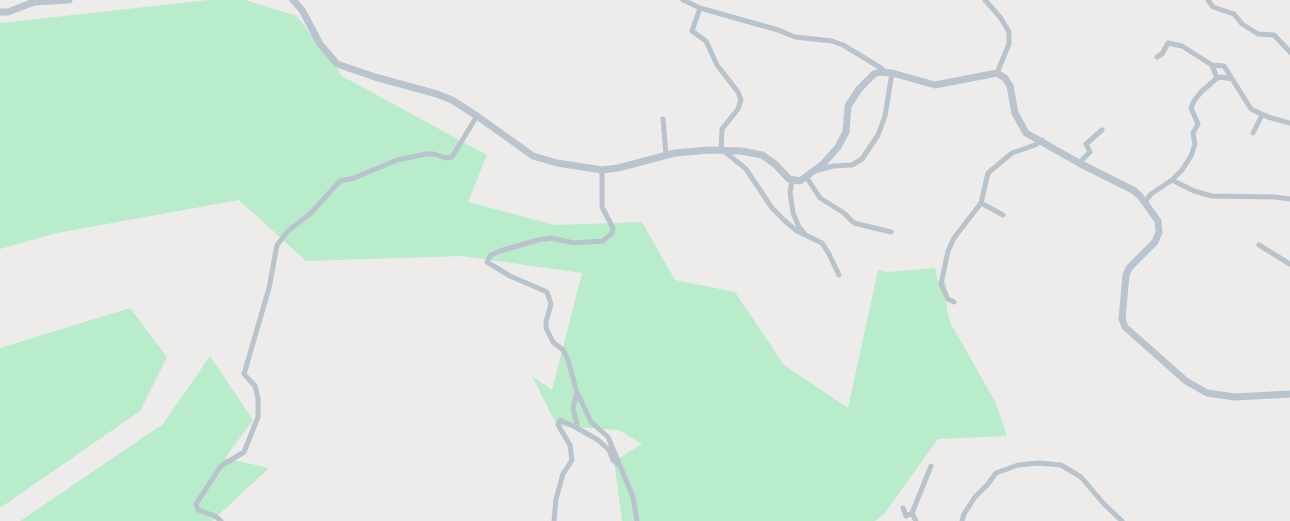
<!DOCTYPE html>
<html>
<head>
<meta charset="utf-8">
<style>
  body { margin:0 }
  canvas { display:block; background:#eeebeb }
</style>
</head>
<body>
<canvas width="1290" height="521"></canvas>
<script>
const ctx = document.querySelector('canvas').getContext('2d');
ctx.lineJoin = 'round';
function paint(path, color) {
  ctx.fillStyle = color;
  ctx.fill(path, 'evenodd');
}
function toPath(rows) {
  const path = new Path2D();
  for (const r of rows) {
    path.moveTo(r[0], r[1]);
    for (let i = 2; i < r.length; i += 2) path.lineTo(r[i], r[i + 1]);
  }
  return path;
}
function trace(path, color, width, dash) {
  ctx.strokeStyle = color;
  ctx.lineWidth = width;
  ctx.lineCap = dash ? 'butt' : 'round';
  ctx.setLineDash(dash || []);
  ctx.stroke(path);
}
paint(toPath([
  [208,0,245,0,297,16,342,76,487,155,468,202,555,225,642,222,675,280,735,292,784,365,848,408,878,270,887,272,935,268,938,281,946,282,947,311,951,324,996,403,1007,436,938,439,884,514,875,521,622,521,614,461,642,444,619,430,557,426,532,376,552,390,582,273,462,256,306,261,239,200,57,233,0,249,0,23],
  [130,308,167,357,140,411,0,508,0,348],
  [210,356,253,420,225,458,269,468,212,521,20,521,163,424]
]), '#b9eccb');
trace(toPath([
  [683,0,700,8,778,30,795,37,832,41,843,45,881,68,885,72],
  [985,0,1000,17,1009,32,1009,44,997,73],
  [1208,0,1213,7,1234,14,1242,24,1258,34,1274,35,1290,52],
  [700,8,692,31,706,41,717,65,738,92,741,100,738,109,722,129,721,151],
  [1157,57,1162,54,1168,43,1182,46,1212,65,1217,78],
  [1212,65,1224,66,1251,109,1268,117,1290,123],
  [663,119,666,155],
  [1253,133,1262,115],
  [724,151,746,169,772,208,786,222,797,231,822,243,829,254,839,275],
  [1079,163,1090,152,1086,144,1102,130],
  [815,171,833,166,852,165,862,159,878,135,885,116,892,73],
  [807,178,820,198,844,213,854,223,891,232],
  [1172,180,1194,191,1212,196,1275,197,1290,199],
  [792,181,790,192,793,213,799,227,804,233],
  [1145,202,1151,194,1172,180,1182,170,1191,156,1195,144,1193,133,1198,124,1191,108,1194,101,1201,92,1217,78,1221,77,1232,79],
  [981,203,1003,215],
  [1259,245,1290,264],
  [954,302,948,299,941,284,948,251,954,238,981,203,988,173,1012,153,1035,145,1042,140],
  [578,394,591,422,608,437,633,497,637,521],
  [575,427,598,440,609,450,613,460,620,466],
  [903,508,906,516,912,513],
  [221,521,215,516,198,510,196,504,221,466,244,452,258,417,258,398,255,386,244,374,269,288,277,245,289,230,310,214,340,181,354,178,397,160,426,154,434,154,446,158,452,157,477,116],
  [554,521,556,499,563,474,572,460,570,445,558,425,560,420,575,427,577,425,573,408,577,393,568,360,563,350,553,342,546,328,546,322,551,304,547,292,510,276,487,262,491,255,500,251,538,240,551,238,574,243,603,241,612,233,613,228,602,207,602,170],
  [916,521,912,513,931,466],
  [962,521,964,514,975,497,988,484,996,473,1018,465,1038,463,1061,465,1081,477,1104,504,1122,521]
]), '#b9c3cb', 5);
trace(toPath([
  [293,0,302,10,320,44,337,64,375,77,437,94,452,100,477,116,533,156,557,163,602,170,618,168,675,153,709,150,741,151,762,155,775,164,789,179,800,181,823,164,838,147,846,132,848,106,859,89,874,74,880,72,892,73,935,85,997,73,1005,78,1010,86,1015,113,1026,133,1079,163,1133,190,1140,196,1158,221,1159,232,1155,242,1129,268,1126,275,1122,319,1125,327,1186,381,1207,393,1235,397,1290,394],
  [0,12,8,12,34,2,69,0]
]), '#b9c4cf', 7);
</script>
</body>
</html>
